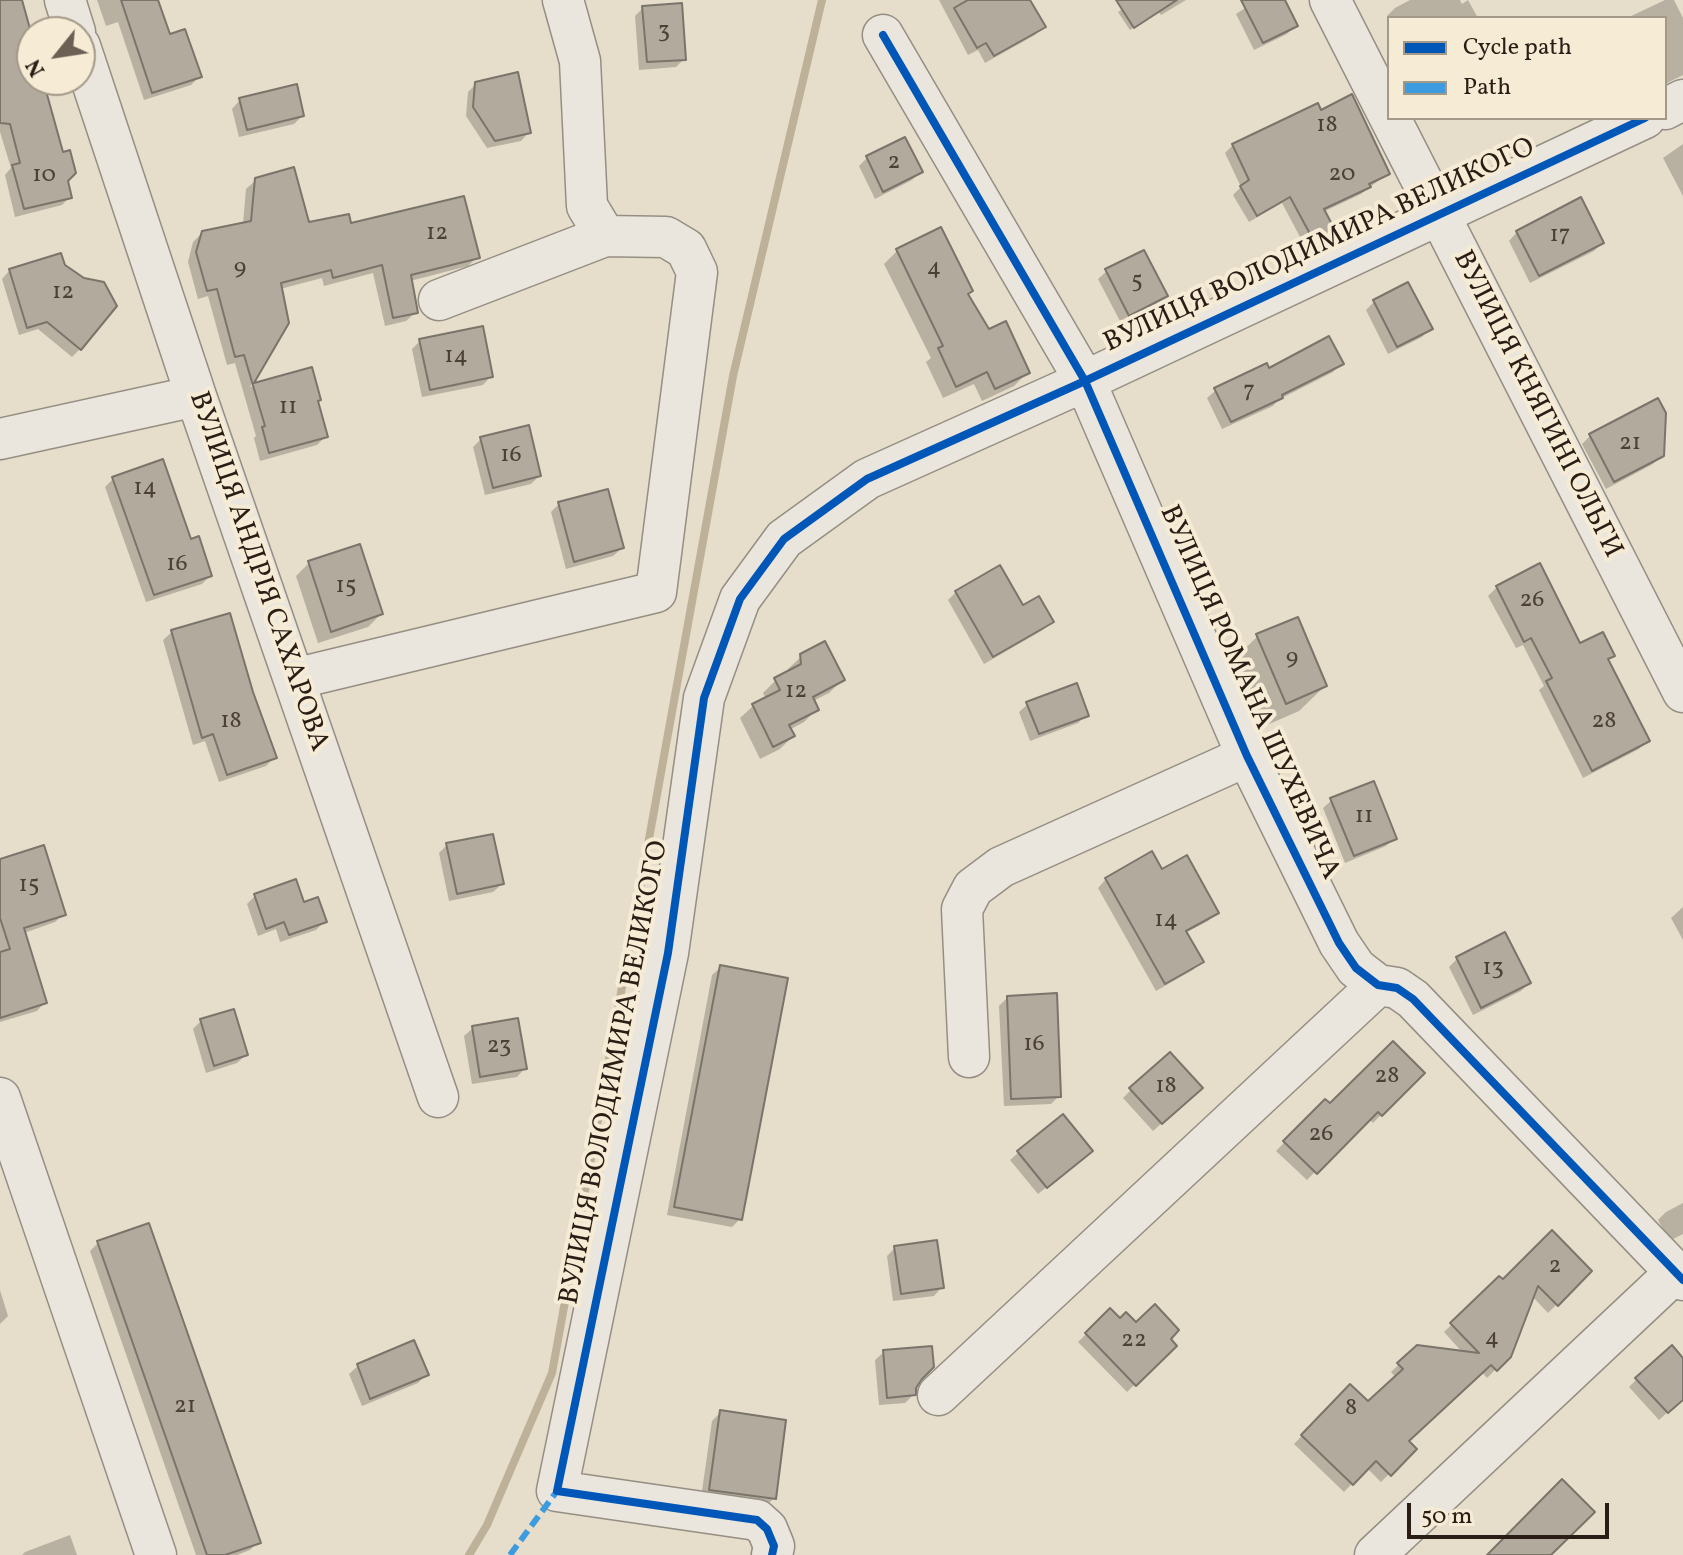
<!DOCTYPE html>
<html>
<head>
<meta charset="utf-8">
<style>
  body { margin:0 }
  #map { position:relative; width:1683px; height:1555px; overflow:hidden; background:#e6ddca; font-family:Vollkorn,serif }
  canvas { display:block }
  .legend { position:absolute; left:1387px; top:16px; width:280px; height:104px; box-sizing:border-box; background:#f6ecd5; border:2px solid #a49988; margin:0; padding:10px 14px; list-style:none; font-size:24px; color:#2a1d15 }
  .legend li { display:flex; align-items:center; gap:16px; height:40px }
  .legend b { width:40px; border:2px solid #a49988 }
  .north { position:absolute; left:16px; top:16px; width:80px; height:80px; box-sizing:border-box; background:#f6ecd5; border:2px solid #a49988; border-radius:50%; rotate:240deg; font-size:22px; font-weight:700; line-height:32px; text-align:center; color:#2a1d15 }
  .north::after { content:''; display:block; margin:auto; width:28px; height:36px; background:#6c6054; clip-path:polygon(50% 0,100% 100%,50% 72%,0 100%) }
  .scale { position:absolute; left:1407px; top:1503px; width:202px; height:36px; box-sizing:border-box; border:4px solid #2a1d15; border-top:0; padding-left:10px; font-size:24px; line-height:28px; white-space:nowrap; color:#2a1d15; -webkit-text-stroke:6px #f6ecd5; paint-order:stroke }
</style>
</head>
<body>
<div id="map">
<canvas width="1683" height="1555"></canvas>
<ul class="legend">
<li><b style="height:10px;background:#0057b8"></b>Cycle path</li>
<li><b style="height:10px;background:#3d9bdf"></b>Path</li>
</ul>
<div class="north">N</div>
<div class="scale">50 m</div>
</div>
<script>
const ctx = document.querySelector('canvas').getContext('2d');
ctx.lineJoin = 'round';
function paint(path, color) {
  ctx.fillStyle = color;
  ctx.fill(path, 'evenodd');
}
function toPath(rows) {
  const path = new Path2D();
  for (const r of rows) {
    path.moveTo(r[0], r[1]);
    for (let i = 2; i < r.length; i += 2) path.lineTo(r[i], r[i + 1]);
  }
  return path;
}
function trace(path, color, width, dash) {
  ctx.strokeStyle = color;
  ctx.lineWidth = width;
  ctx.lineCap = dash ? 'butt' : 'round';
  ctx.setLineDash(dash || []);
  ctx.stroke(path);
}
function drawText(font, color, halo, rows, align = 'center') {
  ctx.font = font + ' Vollkorn,serif';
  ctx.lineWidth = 8;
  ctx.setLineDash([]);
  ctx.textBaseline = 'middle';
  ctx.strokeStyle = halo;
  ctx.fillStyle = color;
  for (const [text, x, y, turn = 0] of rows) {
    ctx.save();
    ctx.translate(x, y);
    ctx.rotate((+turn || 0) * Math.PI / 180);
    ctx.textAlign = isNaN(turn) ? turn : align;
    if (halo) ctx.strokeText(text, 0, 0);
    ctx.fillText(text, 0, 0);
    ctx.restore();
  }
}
paint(toPath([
  [0,0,20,0,32,45,32,80,41,80,70,197,62,205,15,217,5,175,11,168,0,132],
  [97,0,155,0,168,36,199,77,191,85,144,100,118,22,106,26],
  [939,0,1028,0,1043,27,1035,35,985,63,978,50,968,55],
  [1136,0,1186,0,1161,15,1158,11,1130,30,1118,12],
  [1257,0,1281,0,1295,26,1287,34,1254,50,1236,14],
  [1410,0,1460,0,1462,4,1468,0,1478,18,1389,18,1389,21,1387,16,1395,8],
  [1665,0,1674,0,1683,18,1683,75,1665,84,1665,18,1627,18],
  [643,8,684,59,676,67,639,70,635,16],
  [476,84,529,132,521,141,487,148,466,116,468,92],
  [240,100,302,116,294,124,239,137,232,109],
  [1320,113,1387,174,1361,194,1323,212,1335,233,1327,241,1308,252,1282,203,1249,222,1233,195,1241,187,1225,153,1233,145],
  [1683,144,1683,196,1663,158],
  [867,158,920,172,912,180,875,199,859,166],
  [256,180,308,225,349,226,477,257,468,266,410,281,416,312,406,321,385,326,373,273,324,286,322,278,280,289,287,322,250,387,310,370,316,402,326,436,317,445,260,461,254,438,256,436,235,363,227,365,208,296,198,299,188,262,193,242,202,233,243,224,246,189],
  [1517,232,1602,243,1594,251,1530,283,1509,241],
  [897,251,966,295,988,332,1027,373,1014,386,982,401,974,384,943,398,926,362,931,358,884,264],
  [63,266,80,349,72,357,38,329,19,335,2,279,10,270],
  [1107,271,1165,296,1157,304,1121,323,1098,279],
  [1374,302,1430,328,1422,337,1388,354,1366,310],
  [420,341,491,376,483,385,422,397,412,349],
  [1341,363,1333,372,1278,400,1273,406,1222,429,1207,398,1216,390],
  [1590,436,1662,455,1653,464,1606,489,1582,444],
  [481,439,539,476,531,484,485,495,473,447],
  [113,479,190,541,210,576,202,584,146,602,105,487],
  [559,504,622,548,613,556,566,569,551,512],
  [309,563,381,614,368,627,318,643,296,576],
  [1497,587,1579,646,1613,656,1607,661,1647,741,1639,749,1583,778,1539,690,1544,686,1523,645,1516,648,1488,596],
  [956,592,1022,608,1051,622,1043,630,984,664,948,600],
  [229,616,275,757,266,766,219,782,205,741,193,745,163,640,172,632],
  [1258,636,1325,686,1299,711,1260,728,1232,661],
  [802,656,842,680,829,693,813,701,817,709,804,722,789,730,793,736,780,749,760,759,740,718,753,706,766,699,763,693,776,680,788,673,788,669],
  [1028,704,1086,715,1078,723,1030,741,1019,712],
  [1332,800,1394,838,1386,846,1345,863,1323,808],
  [447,845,502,884,493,892,449,901,439,853],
  [0,861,64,914,55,922,24,933,45,1002,37,1011,0,1022],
  [1162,872,1216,912,1208,921,1185,933,1201,962,1193,970,1156,991,1098,888,1106,879],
  [255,896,303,904,324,922,316,930,280,942,276,929,258,936,247,904],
  [1683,907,1683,940,1671,918],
  [1457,959,1529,983,1521,991,1473,1015,1449,967],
  [721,967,740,1219,732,1227,667,1215,712,975],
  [1007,998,1059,1096,1051,1104,1004,1106,999,1006],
  [201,1021,246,1055,237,1063,206,1073,193,1029],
  [473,1028,525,1068,517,1077,472,1084,464,1036],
  [1422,1073,1373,1123,1368,1118,1307,1180,1276,1151,1325,1101,1330,1106],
  [1131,1090,1192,1096,1153,1131,1123,1098],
  [1019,1152,1082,1159,1038,1194,1010,1160],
  [1683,1203,1683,1234,1669,1241,1658,1220,1666,1212],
  [98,1243,258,1542,250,1550,237,1555,196,1555,90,1251],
  [895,1248,942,1287,934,1296,893,1301,887,1256],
  [1590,1271,1548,1313,1532,1296,1509,1356,1487,1378,1481,1371,1406,1441,1414,1449,1381,1482,1367,1468,1344,1492,1294,1444,1350,1387,1368,1404,1396,1378,1391,1372,1417,1347,1463,1353,1444,1332,1499,1279,1502,1282],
  [0,1290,8,1316,0,1324],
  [1110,1311,1120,1321,1168,1339,1174,1346,1127,1392,1078,1342],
  [884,1352,914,1387,914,1394,905,1403,879,1405,875,1360],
  [1683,1361,1683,1398,1659,1420,1629,1387,1637,1379],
  [358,1366,426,1375,418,1383,362,1406,349,1374],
  [720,1413,774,1498,765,1507,701,1498,712,1421],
  [70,1535,77,1555,22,1555,25,1552]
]), '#0003');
trace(toPath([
  [469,1555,487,1525,552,1373,733,376,822,0]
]), '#beb19a', 8);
const building = toPath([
  [0,0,22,0,32,36,32,80,43,80,63,152,70,150,76,173,68,181,72,198,24,209,12,165,20,163,10,124,0,123,0,0],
  [121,0,158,0,170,34,185,29,202,77,152,93,121,0],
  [968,0,1030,0,1046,27,994,56,986,43,977,48,954,8,968,0],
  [1116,0,1177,0,1134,28,1116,0],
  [1241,0,1285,0,1298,26,1263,43,1241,0],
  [682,3,686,60,647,62,642,6,682,3],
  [518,72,531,133,495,141,473,107,475,82,518,72],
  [297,84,304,116,247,130,239,98,297,84],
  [1352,94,1390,174,1369,184,1371,187,1324,209,1337,234,1316,245,1290,197,1257,216,1240,186,1249,180,1232,144,1318,103,1321,110,1352,94],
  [905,137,923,172,883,192,866,156,905,137],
  [294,167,309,222,349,214,351,223,464,196,480,258,411,275,418,313,393,318,382,265,333,278,331,270,281,283,289,323,254,383,312,367,321,400,318,401,328,437,269,453,262,427,265,426,244,355,235,357,217,289,207,291,196,252,202,231,251,221,255,178,294,167],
  [1581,197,1604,243,1539,276,1516,231,1581,197],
  [941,227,973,291,968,294,989,329,1006,321,1030,373,995,389,987,372,956,387,938,348,943,346,896,249,941,227],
  [1144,250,1168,296,1129,316,1105,269,1144,250],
  [61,253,65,265,84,278,104,282,117,306,81,350,47,322,27,328,9,269,61,253],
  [1408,282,1433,329,1397,347,1373,300,1408,282],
  [483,326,493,377,430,390,419,339,483,326],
  [1329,336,1344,364,1282,395,1283,398,1231,422,1214,388,1267,363,1269,368,1329,336],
  [1658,398,1666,413,1664,456,1614,482,1589,434,1658,398],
  [529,425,541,476,493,488,480,437,529,425],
  [163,459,191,539,199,536,212,576,154,595,112,477,163,459],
  [608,489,624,548,574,562,558,502,608,489],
  [360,544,383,614,331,632,308,561,360,544],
  [1540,563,1580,643,1603,632,1615,656,1608,659,1650,741,1592,771,1546,681,1552,678,1531,638,1524,642,1496,586,1540,563],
  [1000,565,1023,605,1039,596,1054,622,993,657,955,591,1000,565],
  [230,613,253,692,277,758,227,775,213,734,202,738,171,630,230,613],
  [1298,617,1327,686,1286,704,1256,634,1298,617],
  [825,641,845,680,813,697,819,710,789,725,795,736,773,747,752,704,780,690,774,678,801,664,800,654,825,641],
  [1077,683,1089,716,1039,734,1026,702,1077,683],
  [1374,781,1397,839,1354,856,1330,798,1374,781],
  [493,834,504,884,457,894,446,843,493,834],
  [44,845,66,915,24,928,47,1003,0,1018,0,952,10,949,0,918,0,859,44,845],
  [1152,851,1162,869,1187,855,1219,913,1186,931,1204,962,1165,984,1105,878,1152,851],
  [296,879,304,902,318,897,327,922,289,935,284,922,266,929,254,894,296,879],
  [1505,932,1531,983,1481,1008,1456,957,1505,932],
  [720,965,788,978,742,1220,674,1207,720,965],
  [1057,993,1061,1097,1011,1099,1007,996,1057,993],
  [234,1009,248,1055,214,1066,200,1019,234,1009],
  [518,1018,527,1069,480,1077,472,1026,518,1018],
  [1393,1041,1425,1073,1382,1116,1378,1112,1317,1174,1283,1141,1325,1099,1330,1103,1393,1041],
  [1170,1052,1203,1088,1162,1124,1129,1088,1170,1052],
  [1063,1114,1093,1151,1047,1188,1017,1151,1063,1114],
  [149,1223,261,1543,225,1555,207,1555,97,1241,149,1223],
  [1552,1230,1592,1271,1558,1306,1538,1286,1511,1357,1497,1371,1491,1365,1409,1441,1417,1449,1391,1476,1376,1461,1353,1485,1301,1435,1350,1384,1368,1401,1403,1369,1397,1363,1417,1345,1479,1353,1450,1323,1499,1276,1503,1279,1552,1230],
  [937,1240,944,1288,901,1294,894,1246,937,1240],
  [1155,1304,1179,1330,1171,1339,1177,1346,1136,1386,1085,1333,1110,1308,1120,1318,1126,1312,1136,1322,1155,1304],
  [414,1340,429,1375,370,1399,357,1364,414,1340],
  [1672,1345,1683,1358,1683,1400,1668,1413,1635,1378,1672,1345],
  [932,1346,934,1367,922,1379,916,1388,916,1395,887,1398,883,1350,932,1346],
  [720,1410,786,1420,776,1499,709,1490,720,1410],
  [1562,1479,1595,1512,1551,1555,1487,1555,1562,1479]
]);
paint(building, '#b1aa9d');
trace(building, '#7b746a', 2);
const minor = toPath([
  [65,0,75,32],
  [1330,0,1389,116],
  [883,35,1085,381,1247,756,1339,943,1356,968,1378,985,1397,988,1413,999,1683,1280],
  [80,46,196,396,438,1097],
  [1665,109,1683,100],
  [1390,118,1683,692],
  [439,300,605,236],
  [0,439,196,396],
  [294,679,656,592,697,272,686,249,666,237,605,236,587,206,580,61,563,0],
  [969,1057,962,909,973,888,1001,867,1247,756],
  [0,1098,156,1555],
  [938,1395,1378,985],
  [772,1555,774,1546,767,1529,757,1520,557,1491,668,953,704,698,740,599,784,539,867,479,1085,381,1645,118],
  [1375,1555,1676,1272]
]);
trace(minor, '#958e83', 43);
trace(minor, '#eae6dd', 40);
trace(toPath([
  [510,1555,557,1491]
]), '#3d9bdf', 6, [12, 6]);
trace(toPath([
  [883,35,1085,381,1247,756,1339,943,1356,968,1378,985,1397,988,1413,999,1683,1280],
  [772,1555,774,1546,767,1529,757,1520,557,1491,668,953,704,698,740,599,784,539,867,479,1085,381,1645,118]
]), '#0057b8', 8);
drawText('24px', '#4c4037', null, [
  ["3",664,33],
  ["18",1327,127],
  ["2",894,164],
  ["20",1342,176],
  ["10",44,177],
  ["12",437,235],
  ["17",1560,237],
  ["9",240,270],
  ["4",934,270],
  ["5",1137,283],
  ["12",63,294],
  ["14",456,358],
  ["7",1249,393],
  ["11",288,409],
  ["21",1630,445],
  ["16",511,457],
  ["14",145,490],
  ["16",177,566],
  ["15",346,588],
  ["26",1532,602],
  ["9",1292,660],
  ["12",796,693],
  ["18",231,723],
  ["28",1604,723],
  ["11",1364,818],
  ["15",29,887],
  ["14",1166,922],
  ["13",1493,970],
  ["16",1034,1046],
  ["23",499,1048],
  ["28",1387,1078],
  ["18",1166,1088],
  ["26",1321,1136],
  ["2",1555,1268],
  ["4",1492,1340],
  ["22",1134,1342],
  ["21",185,1408],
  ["8",1351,1410]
]);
drawText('28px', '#2a1d15', '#f6ecd5', [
  ["ВУЛИЦЯ ВОЛОДИМИРА ВЕЛИКОГО",1320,247,-25],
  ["ВУЛИЦЯ КНЯГИНІ ОЛЬГИ",1536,405,63],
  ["ВУЛИЦЯ АНДРІЯ САХАРОВА",257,572,71],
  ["ВУЛИЦЯ РОМАНА ШУХЕВИЧА",1248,693,66],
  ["ВУЛИЦЯ ВОЛОДИМИРА ВЕЛИКОГО",616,1073,-79]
]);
</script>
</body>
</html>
